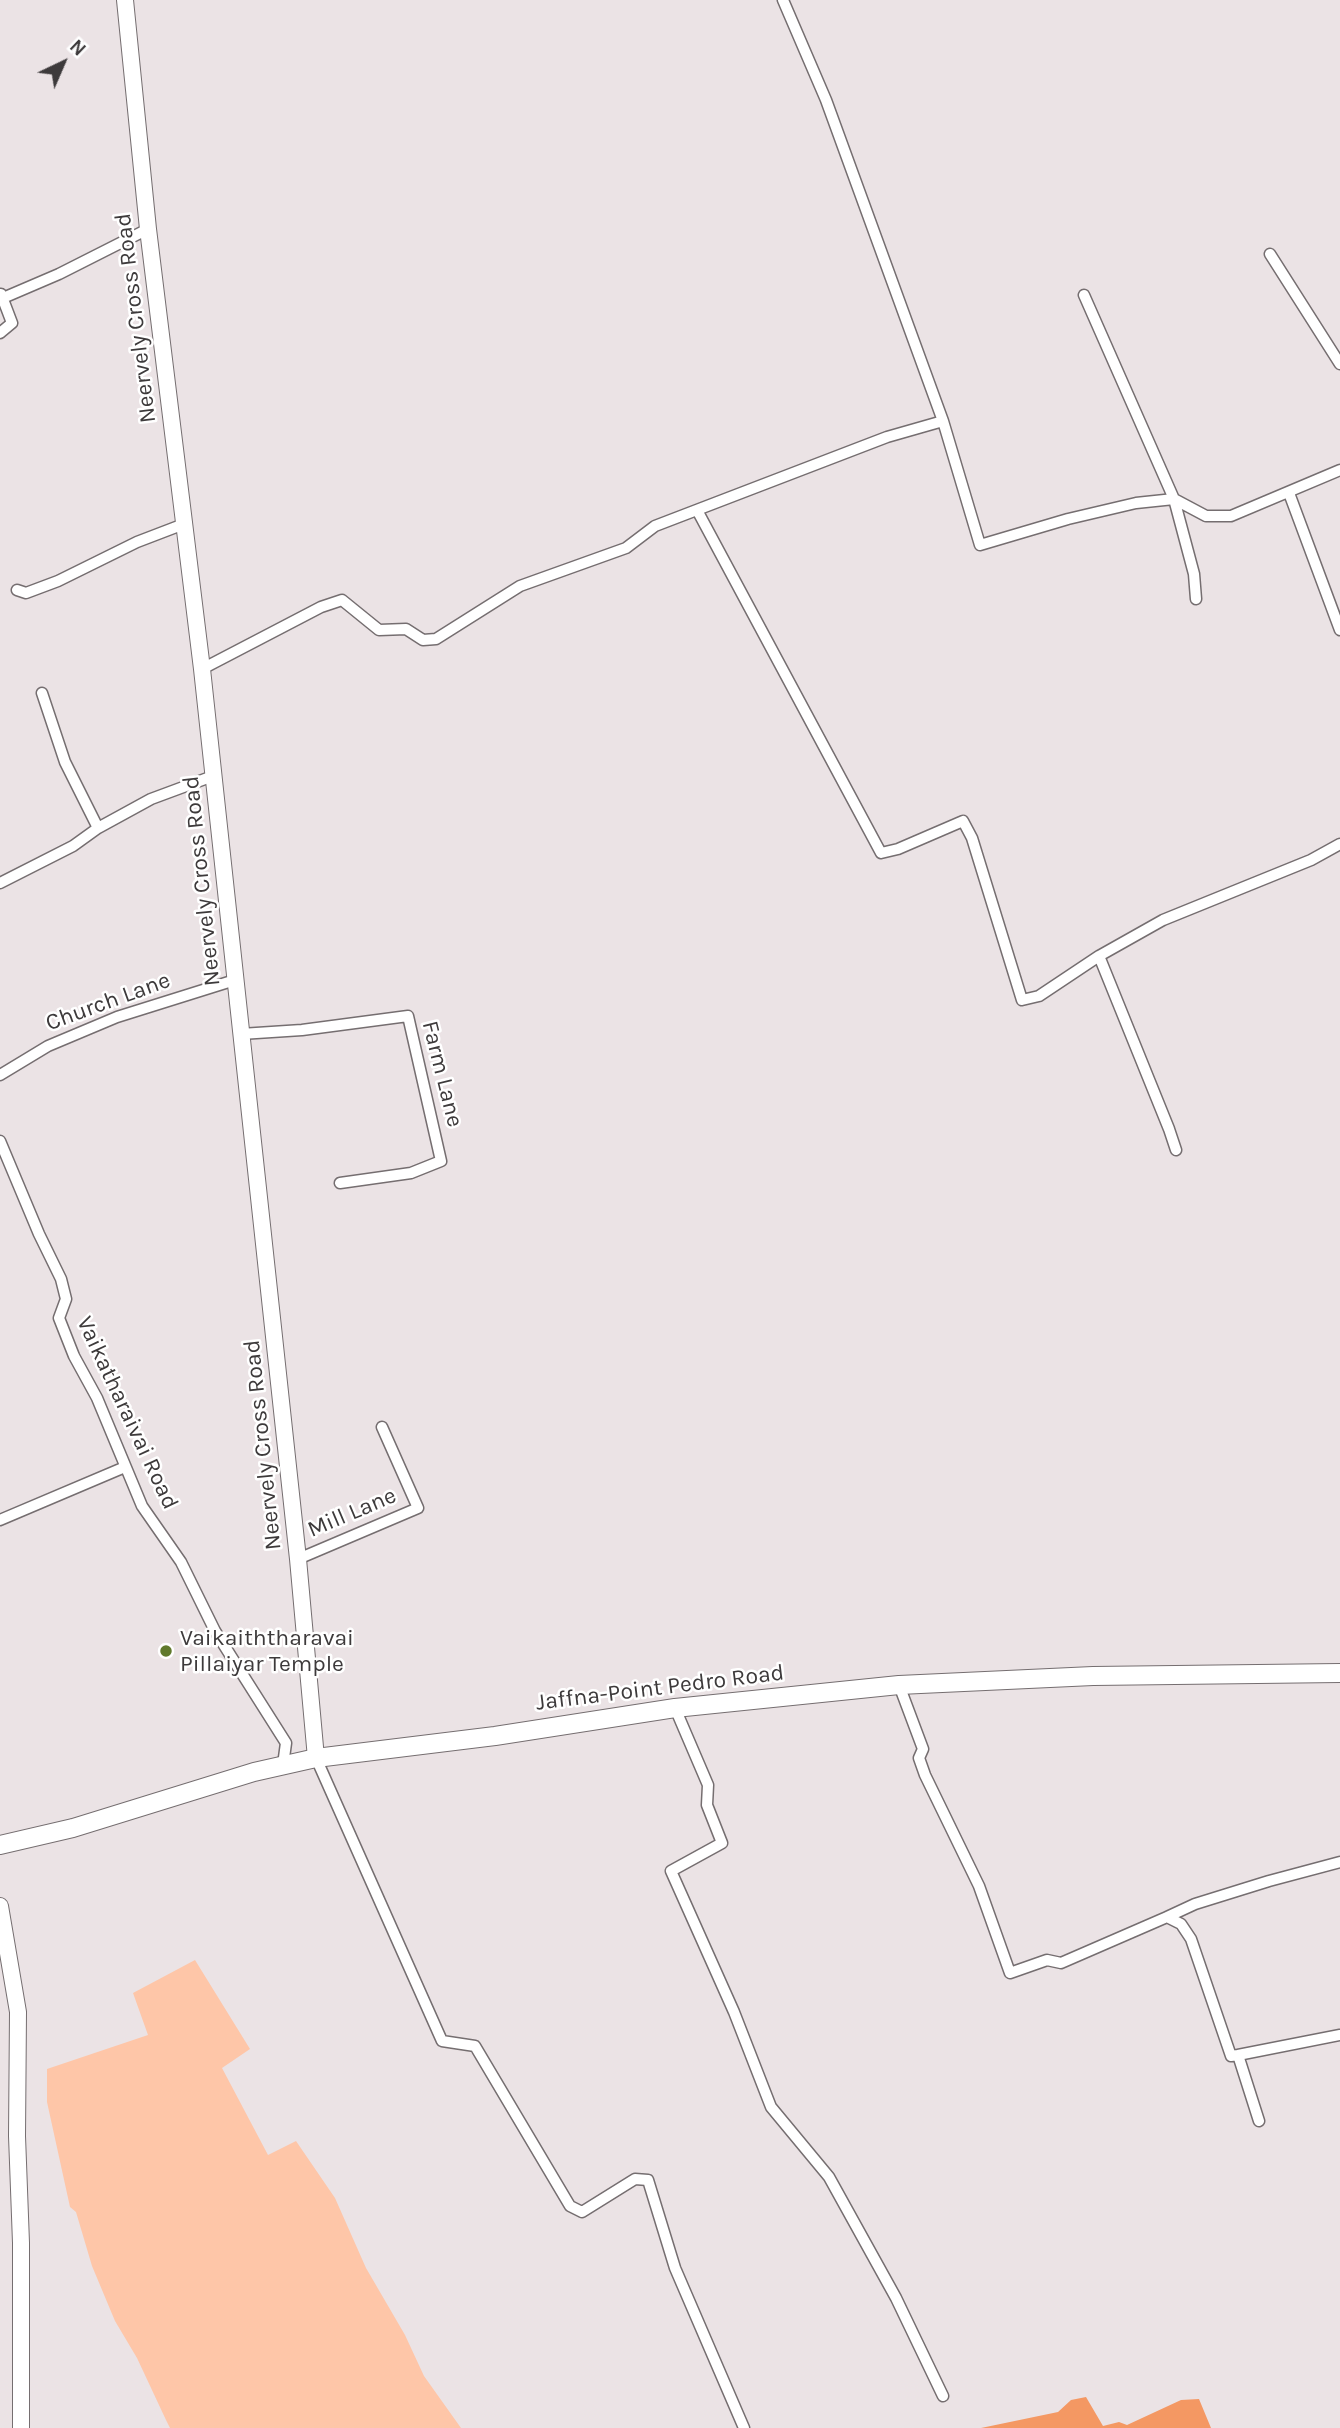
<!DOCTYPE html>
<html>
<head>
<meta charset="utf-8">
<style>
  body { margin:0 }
  #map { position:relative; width:1340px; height:2428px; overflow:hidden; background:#ebe3e5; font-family:Karla,sans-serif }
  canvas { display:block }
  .north { position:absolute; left:28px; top:28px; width:70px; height:70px; -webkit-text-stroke:5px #fff; paint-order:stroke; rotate:44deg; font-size:19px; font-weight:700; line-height:28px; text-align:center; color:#3d3a3b }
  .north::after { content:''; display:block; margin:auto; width:24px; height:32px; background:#3d3a3b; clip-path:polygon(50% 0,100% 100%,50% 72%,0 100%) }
</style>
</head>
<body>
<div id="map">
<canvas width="1340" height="2428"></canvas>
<div class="north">N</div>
</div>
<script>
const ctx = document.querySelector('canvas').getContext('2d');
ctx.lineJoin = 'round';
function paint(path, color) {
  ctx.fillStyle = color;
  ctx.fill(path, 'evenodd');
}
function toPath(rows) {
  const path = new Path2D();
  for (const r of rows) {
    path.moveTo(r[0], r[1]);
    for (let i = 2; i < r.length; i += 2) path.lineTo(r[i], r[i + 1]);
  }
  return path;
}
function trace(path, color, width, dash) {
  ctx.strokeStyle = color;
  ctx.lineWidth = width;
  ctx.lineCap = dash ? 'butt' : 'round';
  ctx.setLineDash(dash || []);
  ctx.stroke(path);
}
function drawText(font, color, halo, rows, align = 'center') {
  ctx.font = font + ' Karla,sans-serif';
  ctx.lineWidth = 5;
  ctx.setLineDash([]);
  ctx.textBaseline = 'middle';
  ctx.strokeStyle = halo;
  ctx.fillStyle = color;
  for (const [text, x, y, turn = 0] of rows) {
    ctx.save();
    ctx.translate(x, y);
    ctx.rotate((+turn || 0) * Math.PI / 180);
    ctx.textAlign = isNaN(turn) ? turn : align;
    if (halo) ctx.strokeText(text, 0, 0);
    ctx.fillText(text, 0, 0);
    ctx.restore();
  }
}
paint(toPath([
  [195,1960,250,2049,222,2068,268,2155,296,2141,335,2198,366,2268,405,2335,424,2376,461,2428,170,2428,166,2420,137,2358,115,2321,92,2266,76,2212,70,2207,47,2102,47,2069,148,2035,133,1993]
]), '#fec6a8');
paint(toPath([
  [1086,2397,1103,2426,1119,2422,1127,2425,1181,2400,1199,2399,1211,2428,981,2428,1058,2412,1071,2400]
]), '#f49863');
const street = toPath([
  [783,0,826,100,943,421,980,545,1068,519,1136,503,1174,499,1206,516,1231,516,1340,470],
  [1270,254,1340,364],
  [1084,295,1174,499,1194,574,1196,599],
  [3,298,59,274,148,229],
  [0,333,12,323,1,294],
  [1289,493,1340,630],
  [697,510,881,853,898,849,963,821,972,838,1022,1000,1039,996,1099,956,1163,920,1311,860,1340,844],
  [17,590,26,593,58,581,137,542,184,524],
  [202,669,321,607,342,600,379,630,406,629,423,640,436,639,520,586,626,548,655,526,887,437,943,421],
  [42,693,65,762,98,828],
  [0,883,73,846,98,828,151,799,213,776],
  [1099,956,1169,1129,1176,1150],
  [241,1034,302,1030,408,1016,441,1161,411,1173,340,1183],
  [0,1075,48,1046,117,1017,235,980],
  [0,1141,39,1234,61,1279,66,1299,59,1318,74,1356,97,1398,142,1506,181,1562,215,1631,286,1743,283,1765],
  [0,1520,125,1467],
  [298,1559,418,1508,382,1427],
  [899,1685,923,1749,919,1758,925,1775,979,1886,1010,1973,1047,1960,1061,1963,1167,1917,1181,1924,1191,1939,1231,2056,1238,2055,1259,2121],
  [675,1708,708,1785,707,1805,722,1843,671,1871,734,2012,771,2107,829,2177,896,2298,943,2396],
  [316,1758,442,2041,475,2046,570,2206,582,2212,635,2179,648,2180,675,2268,744,2428],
  [1167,1917,1195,1904,1269,1881,1340,1862],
  [1238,2055,1340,2035]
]);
const secondary = toPath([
  [125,0,148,229,202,669,298,1559,316,1758],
  [0,1906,18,2012,17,2136,21,2243,21,2428]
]);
const primary = toPath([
  [0,1845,73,1828,254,1772,316,1758,495,1736,675,1708,899,1685,1093,1676,1340,1673]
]);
trace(street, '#756e70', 13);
trace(secondary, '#756e70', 18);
trace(primary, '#756e70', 20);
trace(street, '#fff', 10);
trace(secondary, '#fff', 16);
trace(primary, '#fff', 18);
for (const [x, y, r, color] of [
  [166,1651,7,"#60792c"]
]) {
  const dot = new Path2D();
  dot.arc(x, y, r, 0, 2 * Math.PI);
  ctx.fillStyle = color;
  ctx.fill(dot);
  trace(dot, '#fff', 2.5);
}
drawText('23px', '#3d3a3b', '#fff', [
  ["Neervely Cross Road",136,318,-97],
  ["Neervely Cross Road",202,881,-96],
  ["Church Lane",108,1002,-20],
  ["Farm Lane",442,1074,76],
  ["Vaikatharaivai Road",127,1413,65],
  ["Neervely Cross Road",263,1445,-96],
  ["Mill Lane",352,1513,-23],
  ["Jaffna-Point Pedro Road",660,1688,-7]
]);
drawText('23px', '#3d3a3b', '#fff', [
  ["Vaikaiththaravai",180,1638],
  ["Pillaiyar Temple",180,1664]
], 'left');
</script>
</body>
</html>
